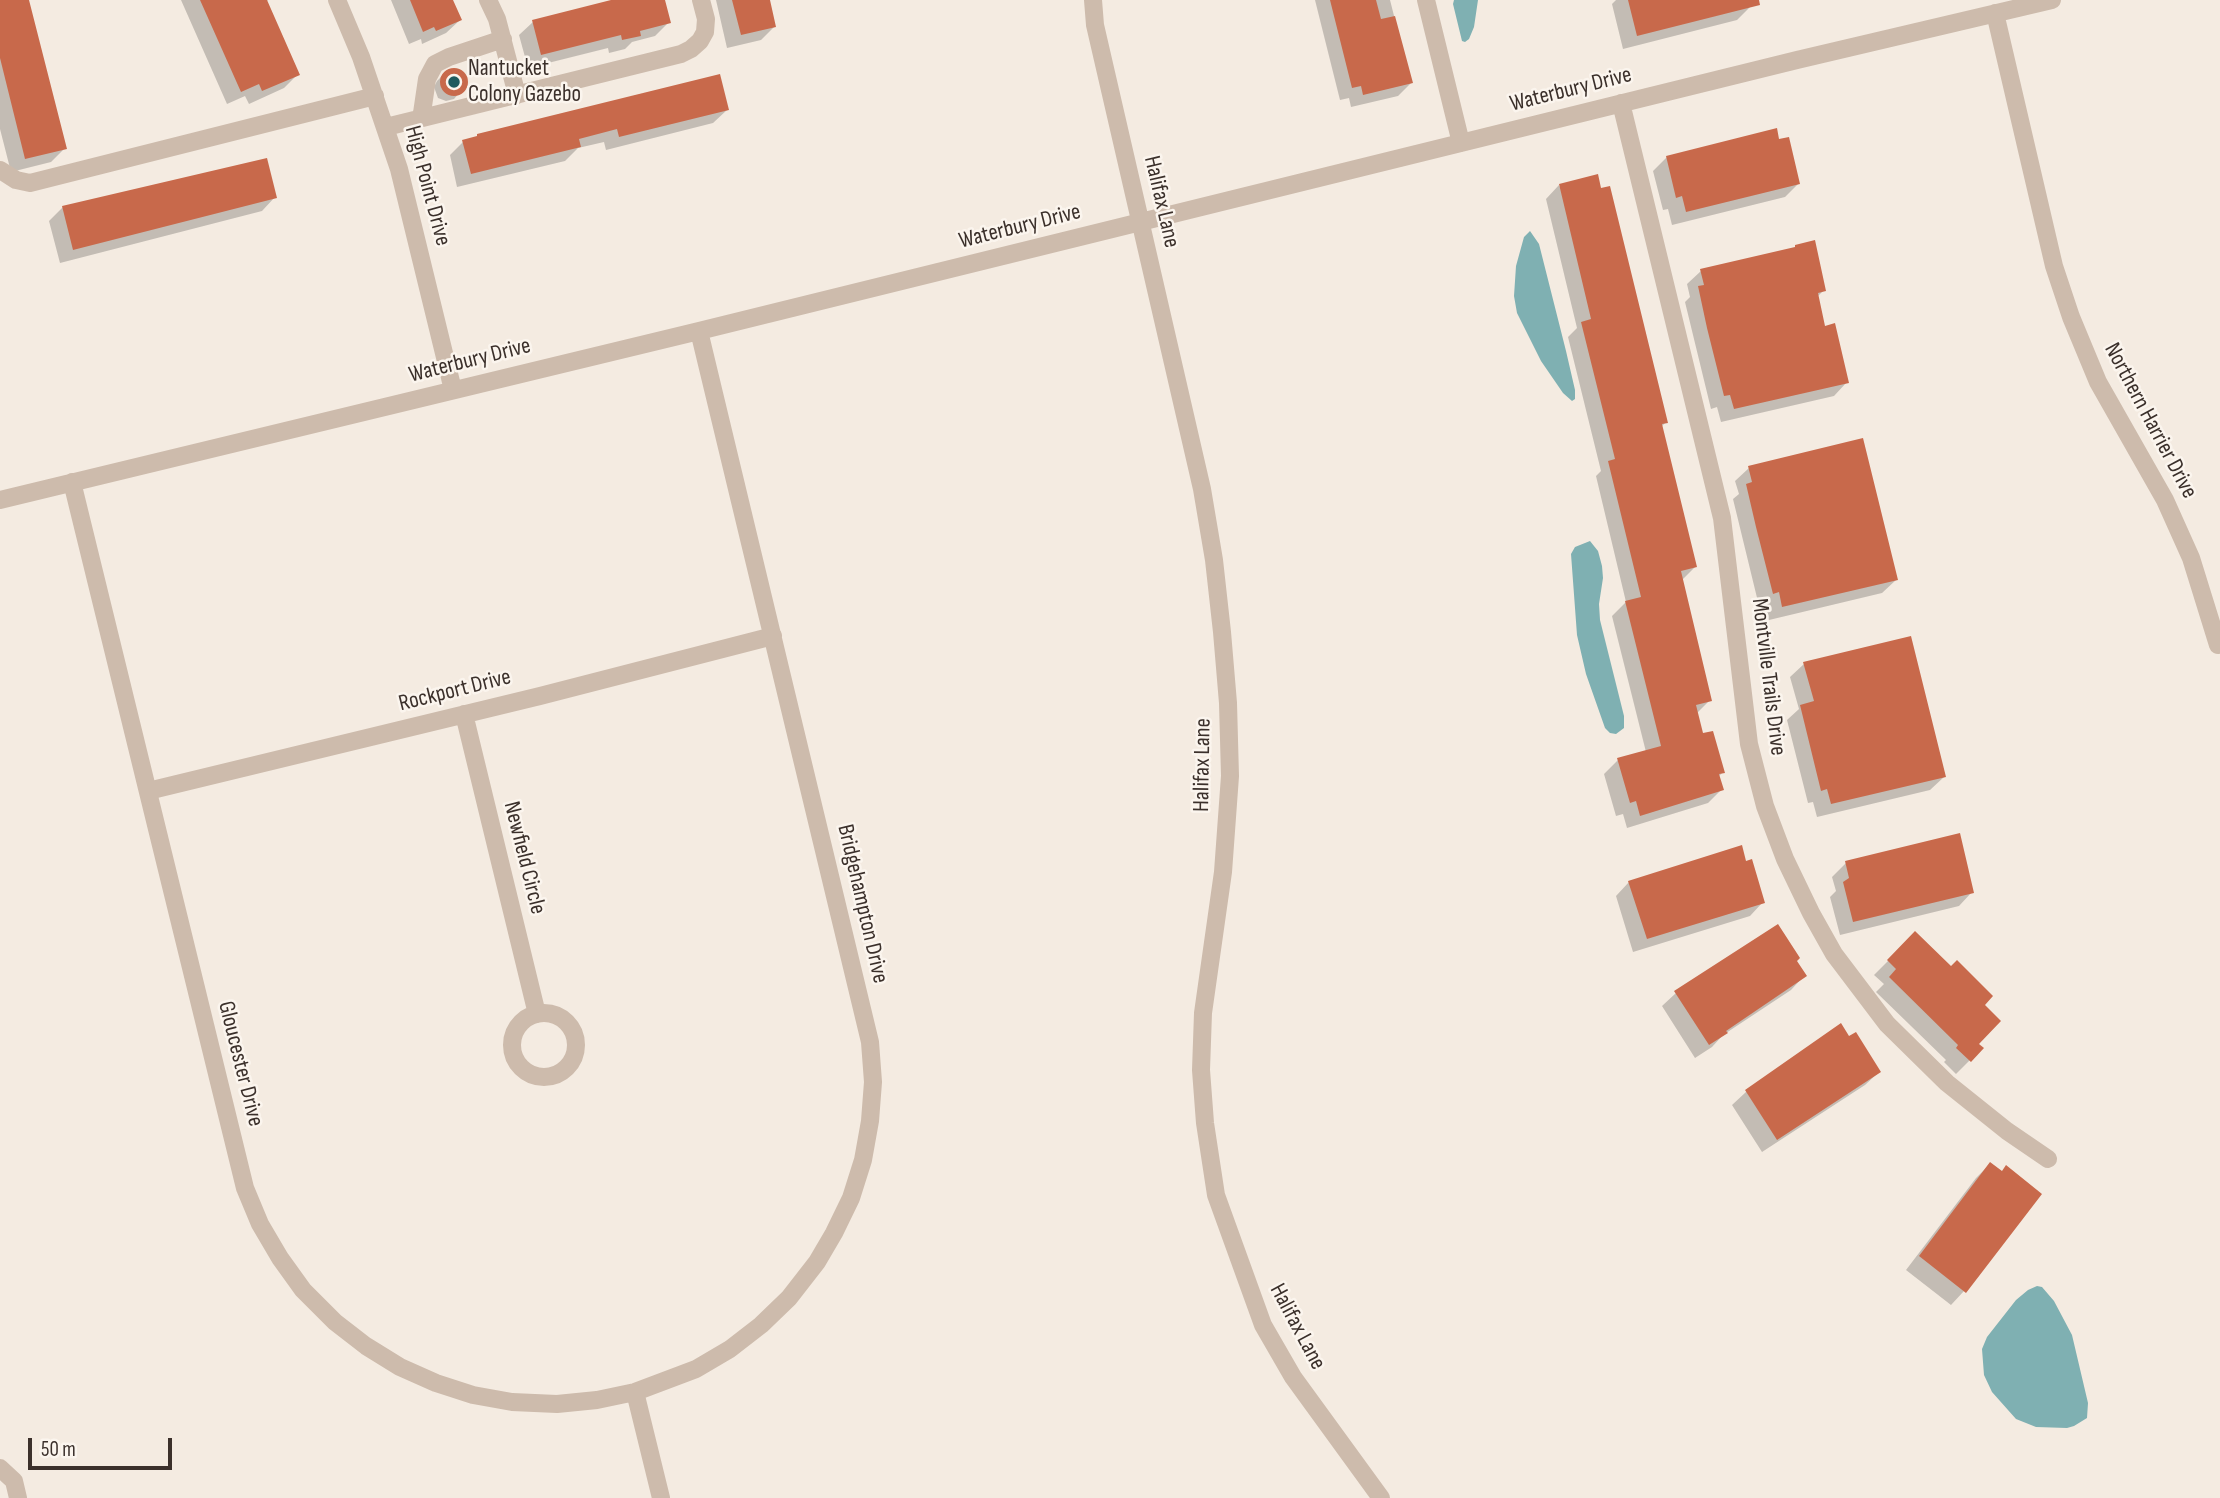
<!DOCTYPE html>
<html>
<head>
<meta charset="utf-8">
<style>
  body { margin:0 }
  #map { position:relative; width:2220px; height:1498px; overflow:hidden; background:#f4ebe1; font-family:"Sofia Sans Condensed",sans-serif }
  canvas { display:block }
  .scale { position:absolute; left:28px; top:1438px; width:144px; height:32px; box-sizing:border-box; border:4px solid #3b302b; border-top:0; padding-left:9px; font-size:21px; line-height:24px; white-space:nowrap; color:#3b302b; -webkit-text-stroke:5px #fbf5ee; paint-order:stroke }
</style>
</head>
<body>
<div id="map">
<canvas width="2220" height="1498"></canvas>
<div class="scale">50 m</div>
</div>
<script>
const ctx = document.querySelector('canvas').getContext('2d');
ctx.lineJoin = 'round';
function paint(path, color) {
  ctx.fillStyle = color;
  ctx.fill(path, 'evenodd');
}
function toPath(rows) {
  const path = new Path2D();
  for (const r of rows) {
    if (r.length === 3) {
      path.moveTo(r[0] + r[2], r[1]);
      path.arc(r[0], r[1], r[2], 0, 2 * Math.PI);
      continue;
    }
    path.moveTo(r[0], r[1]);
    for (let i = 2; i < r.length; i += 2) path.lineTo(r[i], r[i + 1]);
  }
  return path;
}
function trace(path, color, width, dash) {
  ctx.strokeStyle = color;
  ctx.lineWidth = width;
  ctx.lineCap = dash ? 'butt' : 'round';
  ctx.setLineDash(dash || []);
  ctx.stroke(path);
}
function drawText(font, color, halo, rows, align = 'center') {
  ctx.font = font + ' "Sofia Sans Condensed",sans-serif';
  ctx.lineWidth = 5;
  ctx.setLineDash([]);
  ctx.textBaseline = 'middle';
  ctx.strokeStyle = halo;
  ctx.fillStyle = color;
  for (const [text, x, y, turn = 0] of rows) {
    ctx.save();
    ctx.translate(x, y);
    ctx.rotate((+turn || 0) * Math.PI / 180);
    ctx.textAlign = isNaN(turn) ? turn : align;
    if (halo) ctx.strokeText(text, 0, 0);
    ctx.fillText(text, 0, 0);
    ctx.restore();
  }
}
paint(toPath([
  [1454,0,1478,0,1474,27,1469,39,1465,42,1462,41,1453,4],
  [1530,231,1539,244,1566,351,1575,390,1575,399,1572,401,1563,393,1541,361,1517,313,1514,296,1516,266,1524,237],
  [1590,541,1598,551,1602,566,1603,578,1599,604,1600,620,1624,716,1624,728,1616,734,1610,733,1605,728,1586,674,1577,635,1571,554,1575,547],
  [2037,1286,2042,1287,2054,1301,2072,1335,2088,1403,2087,1418,2074,1426,2067,1428,2036,1427,2016,1419,1992,1392,1984,1375,1982,1349,1987,1337,2016,1300,2028,1290]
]), '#7fb0b2');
paint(toPath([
  [0,0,27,0,65,148,51,162,11,172,0,129],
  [181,0,268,0,266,2,298,74,284,88,249,104,245,96,227,104],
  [391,0,452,0,460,20,446,33,422,44,421,39,409,44],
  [618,0,663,0,669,22,655,36,632,42,625,49,609,53,608,48,528,68,519,35,533,22],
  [716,0,768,0,774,27,761,40,727,48],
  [1315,0,1390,0,1411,83,1398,96,1351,107,1349,98,1340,100],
  [1616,0,1749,0,1750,7,1737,20,1623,49,1612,4],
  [456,69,463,72,466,85,454,99,446,101,438,98,434,87,437,81,444,74],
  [727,110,713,123,606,150,604,142,578,148,565,161,457,187,450,155,463,142],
  [1778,141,1799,183,1785,197,1672,225,1668,209,1663,210,1653,171,1667,157],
  [1559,185,1666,422,1661,427,1695,567,1681,581,1710,700,1696,714,1702,736,1723,772,1718,777,1722,789,1708,803,1627,828,1623,814,1616,816,1604,774,1618,760,1646,752,1612,616,1626,602,1596,476,1601,471,1568,337,1577,328,1546,199],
  [275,197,262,211,60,263,49,221,63,207],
  [1701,271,1824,290,1817,297,1823,328,1847,382,1834,396,1721,422,1717,407,1711,409,1685,302,1690,297,1687,284],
  [1749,468,1896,580,1882,593,1769,620,1765,605,1759,606,1733,499,1739,494,1735,481],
  [1804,664,1944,777,1930,790,1817,817,1813,802,1808,803,1787,720,1799,709,1790,677],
  [1745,863,1763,902,1750,916,1633,952,1616,896,1629,882],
  [1846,863,1972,892,1959,906,1840,935,1830,897,1836,891,1832,877],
  [1915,934,1951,969,1982,1005,1977,1044,1982,1048,1956,1074,1944,1062,1946,1060,1876,992,1884,984,1874,975],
  [1795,961,1804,976,1791,990,1723,1035,1712,1047,1695,1058,1662,1006,1676,993],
  [1840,1026,1849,1039,1879,1072,1865,1085,1762,1152,1732,1105,1746,1092],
  [1990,1164,1964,1291,1951,1305,1906,1270,1976,1178]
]), '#0003');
paint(toPath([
  [0,0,29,0,67,149,25,159,0,58],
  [200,0,267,0,300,75,262,91,259,84,241,92],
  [410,0,453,0,462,20,436,31,434,27,423,32],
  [611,0,665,0,671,23,640,31,641,36,622,40,621,35,541,55,532,20],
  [732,0,770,0,776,27,741,35],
  [1330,0,1376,0,1381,19,1395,16,1413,83,1363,95,1361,86,1352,88],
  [1628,0,1759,0,1760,5,1637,36],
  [454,82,14],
  [720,74,729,110,619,137,617,129,579,139,581,147,471,174,462,140,477,136,477,134],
  [1777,128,1779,139,1789,137,1800,184,1686,212,1682,196,1676,198,1666,156],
  [267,158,277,198,73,250,62,206],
  [1598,174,1601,188,1610,186,1668,423,1662,424,1697,567,1681,571,1712,701,1696,705,1703,733,1713,731,1725,773,1719,774,1724,790,1640,816,1636,801,1630,803,1617,758,1661,746,1625,601,1641,597,1608,461,1615,459,1581,322,1591,319,1559,184],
  [1815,240,1826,291,1818,293,1825,326,1835,323,1849,383,1734,409,1730,395,1724,396,1707,328,1698,286,1704,285,1700,269,1795,247,1795,245],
  [1863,438,1898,580,1782,607,1779,592,1773,594,1756,527,1746,484,1752,482,1748,466],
  [1911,636,1946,777,1831,804,1827,789,1821,791,1800,705,1814,701,1803,662],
  [1960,833,1974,893,1853,922,1843,882,1849,878,1845,861],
  [1742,845,1746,861,1752,859,1765,903,1647,939,1628,881],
  [1778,924,1800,958,1797,961,1807,976,1726,1031,1728,1033,1709,1045,1674,991],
  [1915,931,1951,966,1957,960,1993,996,1985,1005,2001,1021,1979,1044,1984,1048,1971,1062,1956,1048,1958,1045,1889,977,1896,969,1887,960],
  [1841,1023,1849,1036,1856,1032,1881,1072,1777,1140,1745,1090],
  [1990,1162,2002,1171,2006,1165,2042,1194,1966,1293,1919,1256]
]), '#c8694b');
trace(toPath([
  [337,0,361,57,399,169,453,390],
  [488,0,497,19,517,95],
  [1093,0,1095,25,1202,489,1214,560,1222,632,1228,703,1230,776,1223,872,1203,1013,1201,1070,1205,1123,1216,1195,1263,1325,1293,1377,1381,1498],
  [1426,0,1461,143],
  [1995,13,2054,266,2071,317,2098,382,2165,500,2191,558,2218,645],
  [1621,103,1722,518,1749,744,1765,806,1785,859,1811,913,1834,954,1887,1024,1947,1083,2007,1131,2048,1159],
  [419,119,422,113,427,79,435,64,449,57,503,39],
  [386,127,681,54,691,49,700,41,705,32,706,19,701,0],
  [0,170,16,180,30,183,375,96],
  [72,482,245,1188,260,1224,280,1258,303,1290,335,1322,366,1346,400,1367,436,1383,473,1395,512,1402,557,1404,597,1400,635,1392,696,1369,730,1349,761,1325,789,1298,817,1262,834,1233,851,1198,863,1160,870,1121,873,1082,870,1042,699,331],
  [0,500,699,331,1797,60,2052,0],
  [464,714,537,1014],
  [148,791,540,696,773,636],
  [544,1045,32],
  [635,1392,661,1498],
  [0,1468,14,1481,18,1498]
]), '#cdbbac', 18);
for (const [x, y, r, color] of [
  [454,82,7,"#1f5a5e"]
]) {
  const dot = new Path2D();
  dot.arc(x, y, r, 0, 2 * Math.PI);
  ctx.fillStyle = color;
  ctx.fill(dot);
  trace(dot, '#fbf5ee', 2.5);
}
drawText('23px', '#3b302b', '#fbf5ee', [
  ["Nantucket",468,69],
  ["Colony Gazebo",468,95]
], 'left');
drawText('23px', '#3b302b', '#fbf5ee', [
  ["Waterbury Drive",1571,90,-14],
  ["High Point Drive",427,186,75],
  ["Halifax Lane",1161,202,77],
  ["Waterbury Drive",1020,227,-14],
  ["Waterbury Drive",470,361,-14],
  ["Northern Harrier Drive",2150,421,62],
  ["Montville Trails Drive",1768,677,83],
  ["Rockport Drive",455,691,-14],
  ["Halifax Lane",1203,765,-89],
  ["Newfield Circle",524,858,76],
  ["Bridgehampton Drive",862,904,77],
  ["Gloucester Drive",240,1064,76],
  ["Halifax Lane",1297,1327,62]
]);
</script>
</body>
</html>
